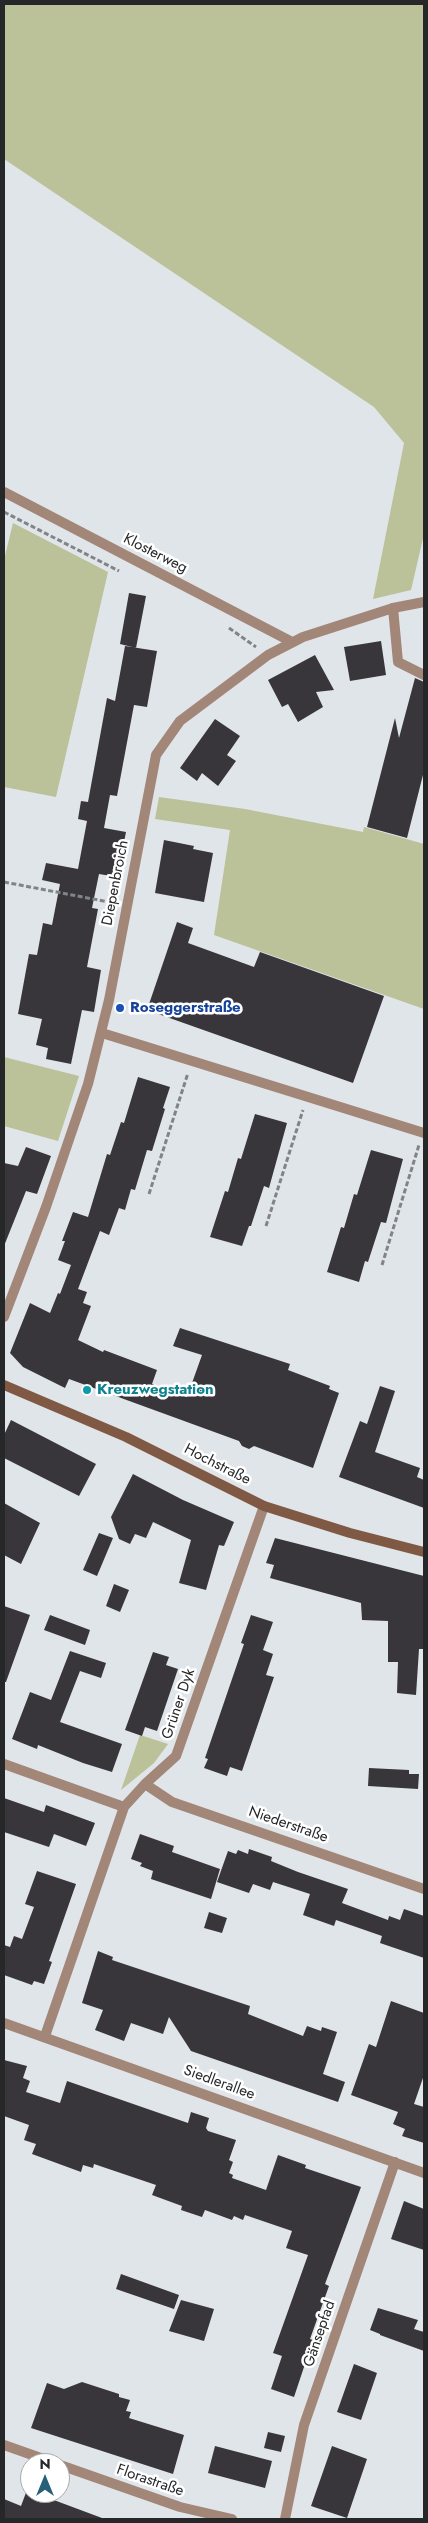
<!DOCTYPE html>
<html>
<head>
<meta charset="utf-8">
<style>
  body { margin:0 }
  #map { position:relative; width:428px; height:2523px; overflow:hidden; background:#e0e5ea; font-family:Jost,sans-serif }
  canvas { display:block }
  .frame { position:absolute; inset:0; border:5px solid #262729; pointer-events:none }
  .north { position:absolute; left:20px; top:2453px; width:50px; height:50px; box-sizing:border-box; background:#fff; border:1px solid #a8a9a9; border-radius:50%; rotate:0deg; font-size:14px; font-weight:700; line-height:20px; text-align:center; color:#262729 }
  .north::after { content:''; display:block; margin:auto; width:18px; height:22px; background:#266179; clip-path:polygon(50% 0,100% 100%,50% 72%,0 100%) }
</style>
</head>
<body>
<div id="map">
<canvas width="428" height="2523"></canvas>
<div class="frame"></div>
<div class="north">N</div>
</div>
<script>
const ctx = document.querySelector('canvas').getContext('2d');
ctx.lineJoin = 'round';
function paint(path, color) {
  ctx.fillStyle = color;
  ctx.fill(path, 'evenodd');
}
function toPath(rows) {
  const path = new Path2D();
  for (const r of rows) {
    path.moveTo(r[0], r[1]);
    for (let i = 2; i < r.length; i += 2) path.lineTo(r[i], r[i + 1]);
  }
  return path;
}
function trace(path, color, width, dash) {
  ctx.strokeStyle = color;
  ctx.lineWidth = width;
  ctx.lineCap = dash ? 'butt' : 'round';
  ctx.setLineDash(dash || []);
  ctx.stroke(path);
}
function drawText(font, color, halo, rows, align = 'center') {
  ctx.font = font + ' Jost,sans-serif';
  ctx.lineWidth = 5;
  ctx.setLineDash([]);
  ctx.textBaseline = 'middle';
  ctx.strokeStyle = halo;
  ctx.fillStyle = color;
  for (const [text, x, y, turn = 0] of rows) {
    ctx.save();
    ctx.translate(x, y);
    ctx.rotate((+turn || 0) * Math.PI / 180);
    ctx.textAlign = isNaN(turn) ? turn : align;
    if (halo) ctx.strokeText(text, 0, 0);
    ctx.fillText(text, 0, 0);
    ctx.restore();
  }
}
paint(toPath([
  [4,4,424,4,424,534,411,590,373,599,404,443,374,407,4,159],
  [13,523,108,572,56,797,4,787,4,560],
  [159,797,245,809,363,832,364,827,424,844,424,1009,214,935,230,830,155,819],
  [4,1057,79,1076,58,1141,4,1126],
  [140,1735,168,1744,154,1763,121,1790]
]), '#bbc198');
paint(toPath([
  [129,593,146,596,136,648,120,644],
  [381,641,386,675,350,681,344,647],
  [125,646,157,651,147,707,134,705,117,796,110,795,104,828,126,832,117,877,99,874,92,908,98,909,87,967,101,970,94,1012,82,1010,71,1064,46,1059,48,1048,36,1045,42,1019,18,1014,29,954,37,955,43,923,52,925,60,884,42,880,46,863,78,869,87,821,78,819,81,801,88,802,107,698,115,701],
  [315,655,334,690,316,692,323,707,298,722,288,704,282,707,268,680],
  [415,678,424,682,424,771,407,838,367,827,395,718,399,738],
  [215,719,240,736,227,755,236,761,218,786,202,773,197,781,180,768],
  [164,840,194,846,193,849,213,853,204,902,155,893],
  [177,922,193,928,188,943,254,967,260,952,384,996,353,1083,147,1010],
  [138,1077,170,1087,163,1108,165,1109,152,1151,147,1150,135,1190,131,1189,125,1210,119,1208,109,1235,100,1231,78,1289,87,1292,83,1303,91,1306,78,1340,103,1352,104,1350,157,1370,152,1384,187,1397,202,1355,173,1346,180,1328,290,1364,288,1370,330,1386,329,1389,339,1393,313,1468,254,1446,249,1449,242,1446,239,1441,69,1379,65,1388,23,1367,10,1353,30,1303,50,1313,58,1293,60,1294,71,1265,58,1260,65,1241,62,1241,73,1212,88,1217,107,1154,110,1155,121,1122,124,1123],
  [255,1114,287,1123,269,1188,264,1186,251,1226,249,1226,242,1246,210,1237,225,1191,228,1192,238,1158,241,1159],
  [26,1147,51,1156,37,1194,26,1191,4,1246,4,1163,18,1166],
  [371,1150,403,1159,386,1223,381,1222,368,1262,365,1261,359,1282,327,1272,341,1227,344,1228,354,1194,357,1195],
  [380,1386,395,1391,375,1452,420,1468,417,1477,424,1480,424,1508,339,1477,360,1421,367,1424],
  [11,1420,96,1464,79,1496,4,1458,4,1435],
  [133,1474,183,1500,234,1522,224,1546,219,1545,206,1590,179,1583,191,1540,153,1522,146,1538,135,1534,130,1544,119,1539,111,1517],
  [4,1503,40,1523,21,1564,4,1555],
  [99,1533,113,1538,97,1576,83,1570],
  [275,1538,424,1576,424,1649,419,1649,416,1695,397,1693,398,1662,388,1662,388,1621,362,1620,361,1603,270,1578,274,1565,266,1563],
  [114,1584,129,1590,120,1612,106,1606],
  [4,1606,30,1615,6,1682,4,1682],
  [50,1615,90,1630,85,1645,44,1630],
  [251,1615,273,1622,263,1650,273,1654,266,1675,274,1677,242,1771,230,1767,227,1776,204,1768,208,1759,205,1758,244,1644,241,1643],
  [70,1651,106,1663,101,1678,80,1671,60,1722,122,1744,112,1772,83,1763,38,1745,37,1749,12,1739,30,1692,51,1700],
  [153,1652,169,1657,166,1665,178,1669,157,1731,145,1727,142,1736,125,1730],
  [369,1768,409,1770,409,1774,419,1774,418,1789,368,1786],
  [4,1798,44,1812,46,1805,95,1823,86,1846,54,1834,49,1847,4,1832],
  [140,1834,174,1846,172,1852,220,1869,211,1899,151,1879,153,1871,140,1866,142,1863,131,1859],
  [249,1849,272,1857,271,1861,298,1872,348,1889,342,1903,388,1920,389,1916,400,1920,404,1909,424,1916,424,1958,380,1943,382,1936,336,1920,334,1926,303,1915,310,1894,273,1882,270,1890,253,1884,249,1893,217,1882,228,1851,236,1854,238,1850,248,1854],
  [37,1871,76,1884,49,1961,52,1962,44,1984,34,1981,32,1985,4,1975,4,1945,10,1947,14,1936,22,1939,34,1907,25,1904],
  [209,1912,227,1918,222,1933,204,1928],
  [98,1951,113,1957,112,1960,250,2006,248,2014,303,2036,307,2026,321,2031,322,2027,337,2032,323,2074,345,2082,338,2102,191,2051,169,2017,163,2034,131,2023,124,2041,95,2030,103,2010,82,2003],
  [391,2001,424,2013,424,2075,414,2104,424,2107,424,2143,402,2136,405,2129,393,2124,398,2112,351,2095,369,2044,376,2047],
  [4,2060,27,2066,23,2078,30,2081,26,2092,60,2103,67,2081,188,2123,191,2112,209,2118,206,2128,208,2131,236,2140,229,2160,233,2162,229,2173,233,2175,232,2178,266,2190,278,2155,306,2165,305,2168,361,2187,325,2284,329,2286,310,2339,313,2340,294,2397,271,2389,282,2356,273,2353,308,2255,286,2248,292,2231,245,2215,243,2220,234,2216,232,2220,205,2210,202,2217,181,2210,182,2206,152,2195,156,2185,94,2164,93,2168,83,2165,81,2172,32,2154,36,2144,24,2140,29,2125,4,2116],
  [404,2201,424,2209,424,2250,391,2239],
  [121,2274,179,2295,174,2309,116,2289],
  [181,2300,214,2309,204,2341,169,2331],
  [378,2308,418,2320,414,2329,424,2332,424,2351,380,2335,380,2334,370,2330],
  [354,2364,377,2373,361,2420,337,2412],
  [82,2382,119,2394,119,2397,130,2400,126,2411,131,2412,129,2418,184,2435,173,2474,31,2428,47,2383,64,2389],
  [268,2432,285,2436,281,2452,264,2448],
  [215,2446,272,2461,265,2488,208,2473],
  [332,2446,367,2459,347,2518,311,2506],
  [27,2490,102,2518,101,2519,4,2519,4,2499,21,2506]
]), '#38363a');
trace(toPath([
  [4,512,119,571],
  [229,628,256,647],
  [4,882,114,903],
  [149,1194,188,1073],
  [266,1226,303,1110],
  [382,1265,419,1145]
]), '#818487', 3, [5, 2.5]);
trace(toPath([
  [393,608,398,662,424,675]
]), '#a28678', 10);
trace(toPath([
  [4,492,292,642],
  [102,1033,424,1133],
  [4,1317,46,1207,88,1084,109,1000,156,755,180,721,268,655,303,637,393,608,424,602],
  [4,1764,124,1807],
  [145,1784,172,1802,424,1889],
  [4,2023,424,2173],
  [45,2036,124,1807,145,1784,176,1756,264,1506],
  [4,2445,55,2463],
  [60,2465,180,2507,232,2519],
  [285,2519,304,2425,395,2162]
]), '#a28678', 10);
trace(toPath([
  [4,1385,126,1437,264,1506,350,1533,424,1552]
]), '#805944', 10);
for (const [x, y, r, color] of [
  [120,1008,5,"#1a4fb4"],
  [87,1390,5,"#0f9aa8"]
]) {
  const dot = new Path2D();
  dot.arc(x, y, r, 0, 2 * Math.PI);
  ctx.fillStyle = color;
  ctx.fill(dot);
  trace(dot, '#fff', 2);
}
drawText('15px', '#262729', '#fff', [
  ["Klosterweg",155,554,27],
  ["Diepenbroich",116,883,-79],
  ["Hochstraße",217,1465,27],
  ["Grüner Dyk",179,1704,-71],
  ["Niederstraße",288,1825,19],
  ["Siedlerallee",219,2083,20],
  ["Gänsepfad",320,2334,-71],
  ["Florastraße",150,2481,19]
]);
drawText('bold 15px', '#164399', '#fff', [
  ["Roseggerstraße",130,1008]
], 'left');
drawText('bold 15px', '#0d838f', '#fff', [
  ["Kreuzwegstation",97,1390]
], 'left');
</script>
</body>
</html>
